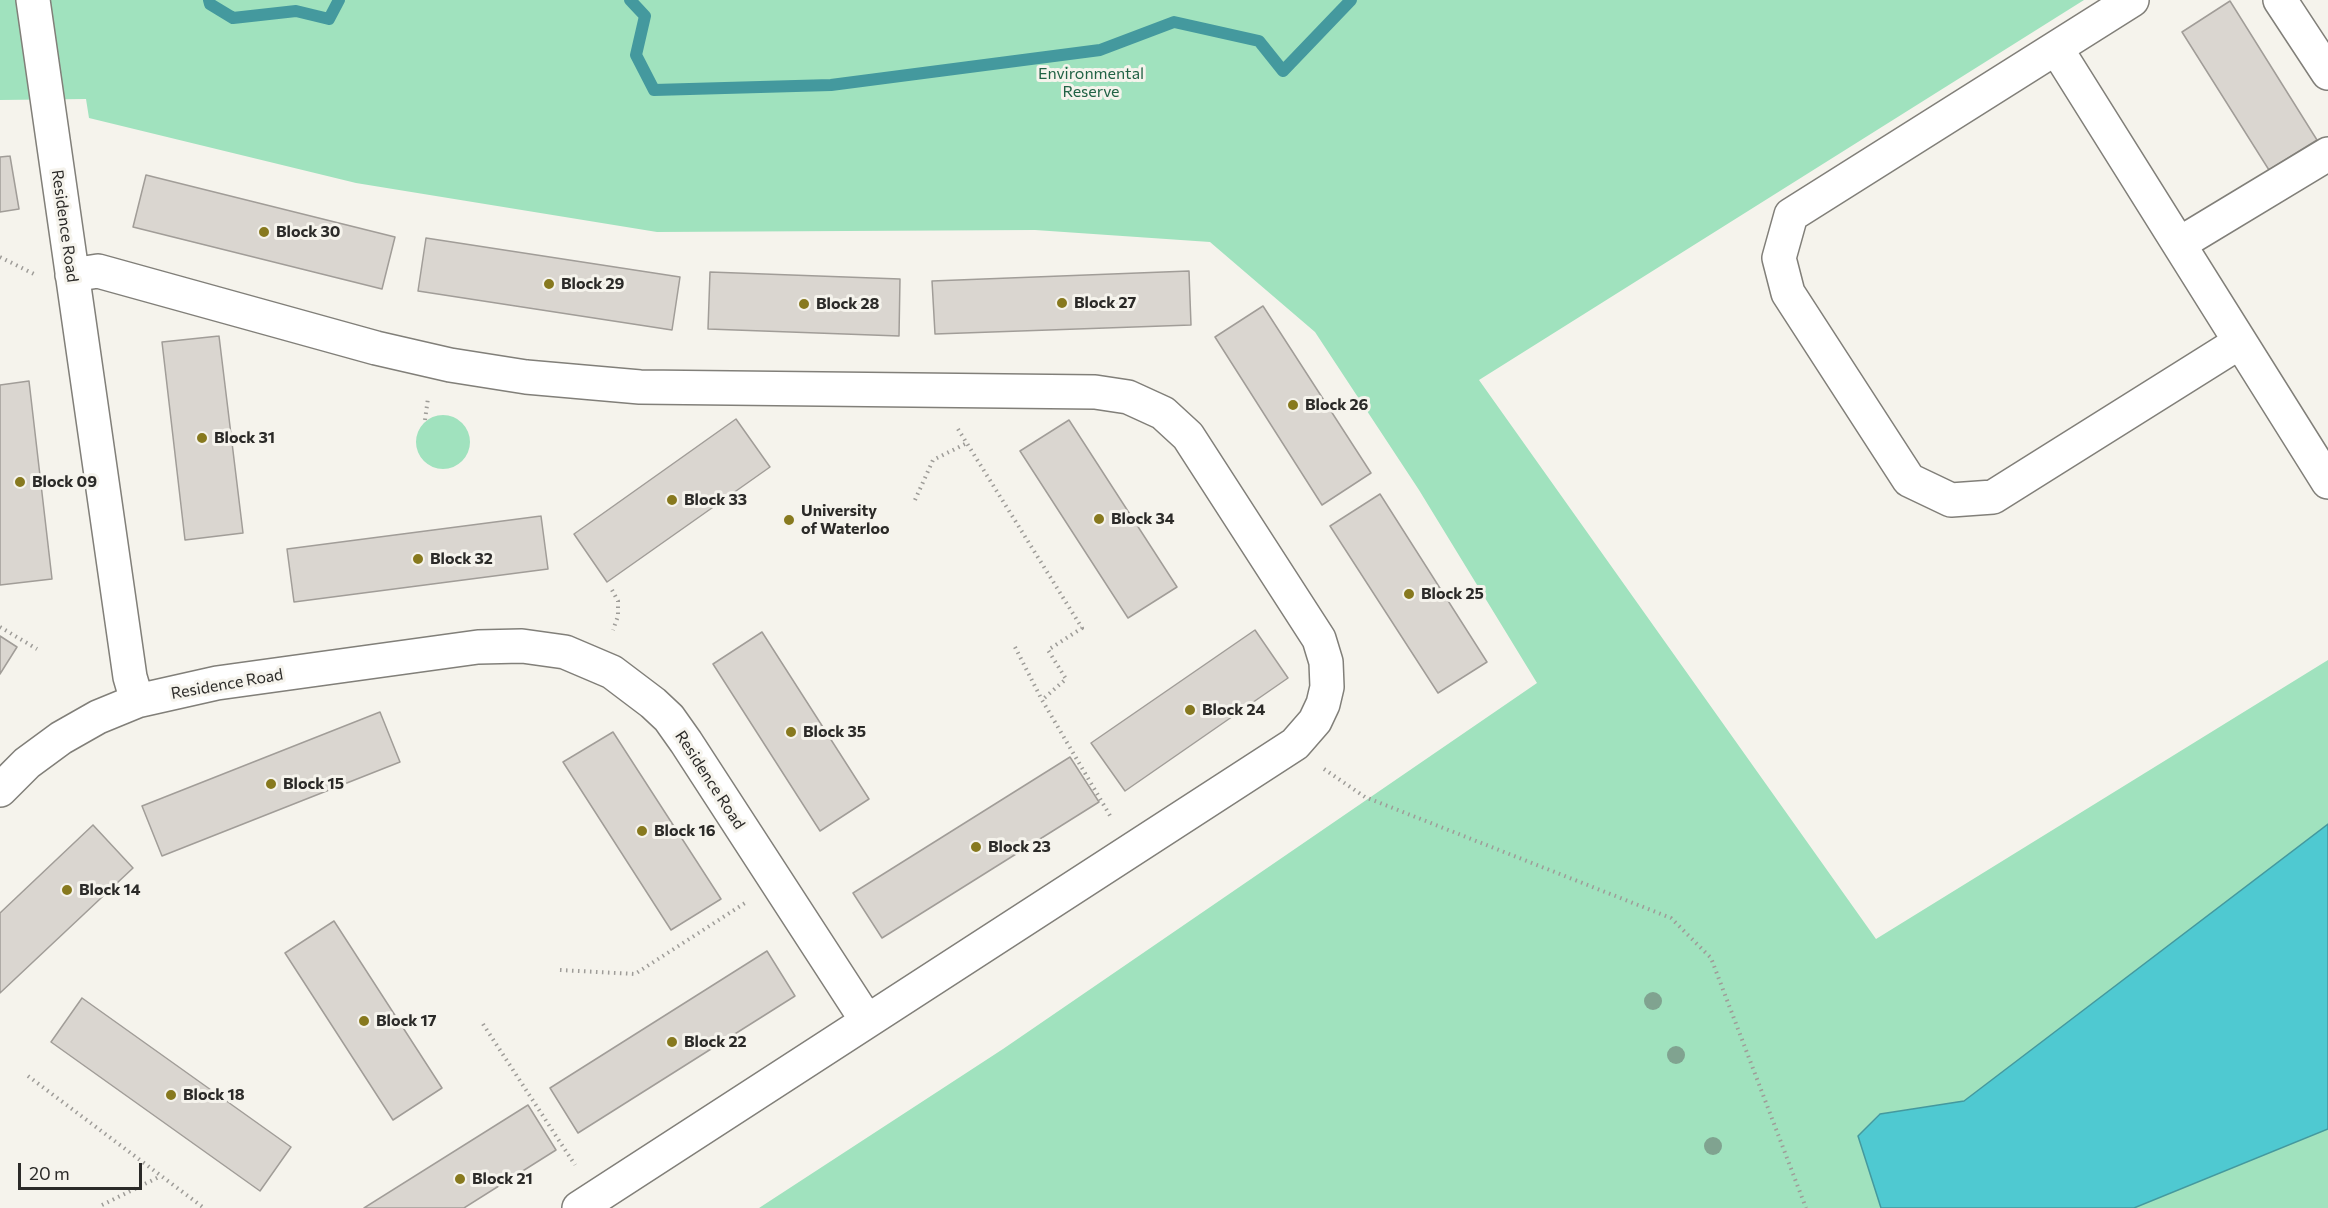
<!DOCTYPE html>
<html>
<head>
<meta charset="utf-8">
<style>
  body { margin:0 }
  #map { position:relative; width:2328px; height:1208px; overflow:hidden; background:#f5f3ec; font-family:Commissioner,sans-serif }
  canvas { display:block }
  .scale { position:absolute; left:18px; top:1163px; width:124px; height:27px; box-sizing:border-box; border:3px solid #2b2a28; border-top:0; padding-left:8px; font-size:18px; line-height:21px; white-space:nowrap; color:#2b2a28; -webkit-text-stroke:4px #f5f3ec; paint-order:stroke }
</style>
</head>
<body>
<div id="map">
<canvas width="2328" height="1208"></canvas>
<div class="scale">20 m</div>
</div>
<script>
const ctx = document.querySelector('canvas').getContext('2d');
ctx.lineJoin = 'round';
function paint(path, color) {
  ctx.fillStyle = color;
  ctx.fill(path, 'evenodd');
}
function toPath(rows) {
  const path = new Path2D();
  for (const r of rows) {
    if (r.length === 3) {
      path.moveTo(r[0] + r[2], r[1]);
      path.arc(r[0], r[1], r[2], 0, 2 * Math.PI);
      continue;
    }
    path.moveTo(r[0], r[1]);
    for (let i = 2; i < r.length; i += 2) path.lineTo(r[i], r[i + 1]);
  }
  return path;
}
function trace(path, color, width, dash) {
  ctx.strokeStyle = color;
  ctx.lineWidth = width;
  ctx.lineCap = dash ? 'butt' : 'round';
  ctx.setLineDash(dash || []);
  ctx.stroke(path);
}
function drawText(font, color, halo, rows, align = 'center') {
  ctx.font = font + ' Commissioner,sans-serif';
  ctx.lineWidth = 6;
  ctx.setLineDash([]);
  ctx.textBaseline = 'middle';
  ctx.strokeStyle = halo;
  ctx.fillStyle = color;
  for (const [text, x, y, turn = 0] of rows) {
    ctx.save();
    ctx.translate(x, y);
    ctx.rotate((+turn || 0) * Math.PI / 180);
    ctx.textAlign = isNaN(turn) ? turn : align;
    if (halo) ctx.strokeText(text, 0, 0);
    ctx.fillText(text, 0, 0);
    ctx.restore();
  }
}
paint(toPath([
  [0,0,2084,0,1479,380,1876,939,2328,660,2328,824,1964,1101,1879,1114,1858,1136,1881,1208,759,1208,1003,1049,1537,683,1419,490,1315,332,1210,242,1035,230,657,232,356,183,89,118,86,99,0,100],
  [443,442,27],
  [2328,1129,2328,1208,2134,1208]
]), '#a0e2be');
const water = toPath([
  [2328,824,2328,1129,2134,1208,1881,1208,1858,1136,1880,1114,1964,1101,2328,824]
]);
paint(water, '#4fc9d1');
trace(water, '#44999e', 1.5);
trace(toPath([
  [209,0,210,4,233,18,296,11,329,19,339,0],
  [630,0,645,16,636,55,654,90,831,85,1100,50,1174,22,1259,41,1283,71,1351,0]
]), '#44999e', 12);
const building = toPath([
  [2230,1,2317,140,2269,170,2182,32,2230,1],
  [10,156,19,209,0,212,0,157,10,156],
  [146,175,395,237,382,289,133,227,146,175],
  [426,238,680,277,672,330,418,291,426,238],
  [1189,271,1191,325,935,334,932,281,1189,271],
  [710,272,900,279,899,336,708,329,710,272],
  [1263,306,1371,473,1322,505,1215,337,1263,306],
  [219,336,243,533,185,540,162,342,219,336],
  [29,381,52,579,0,585,0,385,29,381],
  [736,419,770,467,607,582,574,534,736,419],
  [1069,420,1177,587,1128,618,1020,451,1069,420],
  [1380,494,1487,662,1438,693,1330,526,1380,494],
  [541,516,548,569,294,602,287,549,541,516],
  [1255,630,1288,678,1125,791,1091,743,1255,630],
  [762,632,869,799,820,831,713,664,762,632],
  [0,636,17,647,0,674,0,636],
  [380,712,400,762,162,856,142,806,380,712],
  [613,732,721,899,671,930,563,762,613,732],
  [1070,757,1099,802,882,938,853,893,1070,757],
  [93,825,133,868,0,993,0,913,93,825],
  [334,921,442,1088,393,1120,285,953,334,921],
  [767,951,795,996,578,1133,550,1088,767,951],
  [82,998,291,1147,260,1191,51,1042,82,998],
  [528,1105,556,1150,464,1208,364,1208,528,1105]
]);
paint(building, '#dad6d0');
trace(building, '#a19d98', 1.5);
const minor = toPath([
  [33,0,130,677,137,701],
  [2132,0,1791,215,1779,258,1788,293,1909,480,1951,500,1993,497,2240,342],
  [2280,0,2328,73],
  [2056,48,2328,482],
  [2179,244,2328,154],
  [72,275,98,271,376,348,450,365,526,377,640,387,1095,392,1128,397,1163,413,1188,436,1319,639,1326,662,1327,687,1323,704,1315,721,1295,744,579,1208],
  [0,790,27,763,61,738,98,717,137,701,217,683,478,647,522,646,565,652,612,672,653,703,669,718,686,742,867,1021]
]);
trace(minor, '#817f79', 36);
trace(toPath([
  [0,257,34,274],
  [425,420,428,398],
  [958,429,1082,628,1048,650,1066,679,1042,700],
  [915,500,933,460,967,443],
  [612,590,618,601,618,616,613,630],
  [0,627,37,649],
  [1015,647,1042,700,1112,819],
  [1324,769,1365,797,1671,918,1711,958,1806,1208],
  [560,970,635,974,745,903],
  [483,1024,575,1165],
  [28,1076,204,1208],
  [102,1205,161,1176]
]), '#9e9c98', 4, [1.5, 4.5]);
trace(minor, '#fff', 33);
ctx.fillStyle = '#80a390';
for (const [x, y] of [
  [1653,1001],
  [1676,1055],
  [1713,1146]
]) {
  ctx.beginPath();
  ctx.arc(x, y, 9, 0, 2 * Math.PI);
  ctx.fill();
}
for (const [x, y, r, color] of [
  [264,232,6,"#87791e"],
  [549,284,6,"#87791e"],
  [1062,303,6,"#87791e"],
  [804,304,6,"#87791e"],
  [1293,405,6,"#87791e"],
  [202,438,6,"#87791e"],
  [20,482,6,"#87791e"],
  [672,500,6,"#87791e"],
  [1099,519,6,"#87791e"],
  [789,520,6,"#87791e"],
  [418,559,6,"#87791e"],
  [1409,594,6,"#87791e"],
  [1190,710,6,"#87791e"],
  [791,732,6,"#87791e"],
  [271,784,6,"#87791e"],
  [642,831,6,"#87791e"],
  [976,847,6,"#87791e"],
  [67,890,6,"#87791e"],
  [364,1021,6,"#87791e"],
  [672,1042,6,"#87791e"],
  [171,1095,6,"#87791e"],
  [460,1179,6,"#87791e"]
]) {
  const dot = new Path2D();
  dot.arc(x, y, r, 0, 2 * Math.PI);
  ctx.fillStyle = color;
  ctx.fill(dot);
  trace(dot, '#f5f3ec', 2);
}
drawText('16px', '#216245', '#f5f3ec', [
  ["Environmental",1091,74],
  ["Reserve",1091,92]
]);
drawText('16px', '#2b2a28', '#f5f3ec', [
  ["Residence Road",65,226,82],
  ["Residence Road",227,684,-10],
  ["Residence Road",710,780,57]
]);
drawText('bold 16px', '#2b2a28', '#f5f3ec', [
  ["Block 30",276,232],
  ["Block 29",561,284],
  ["Block 27",1074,303],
  ["Block 28",816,304],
  ["Block 26",1305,405],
  ["Block 31",214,438],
  ["Block 09",32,482],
  ["Block 33",684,500],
  ["University",801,511],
  ["of Waterloo",801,529],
  ["Block 34",1111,519],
  ["Block 32",430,559],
  ["Block 25",1421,594],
  ["Block 24",1202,710],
  ["Block 35",803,732],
  ["Block 15",283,784],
  ["Block 16",654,831],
  ["Block 23",988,847],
  ["Block 14",79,890],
  ["Block 17",376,1021],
  ["Block 22",684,1042],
  ["Block 18",183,1095],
  ["Block 21",472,1179]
], 'left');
</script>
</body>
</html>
